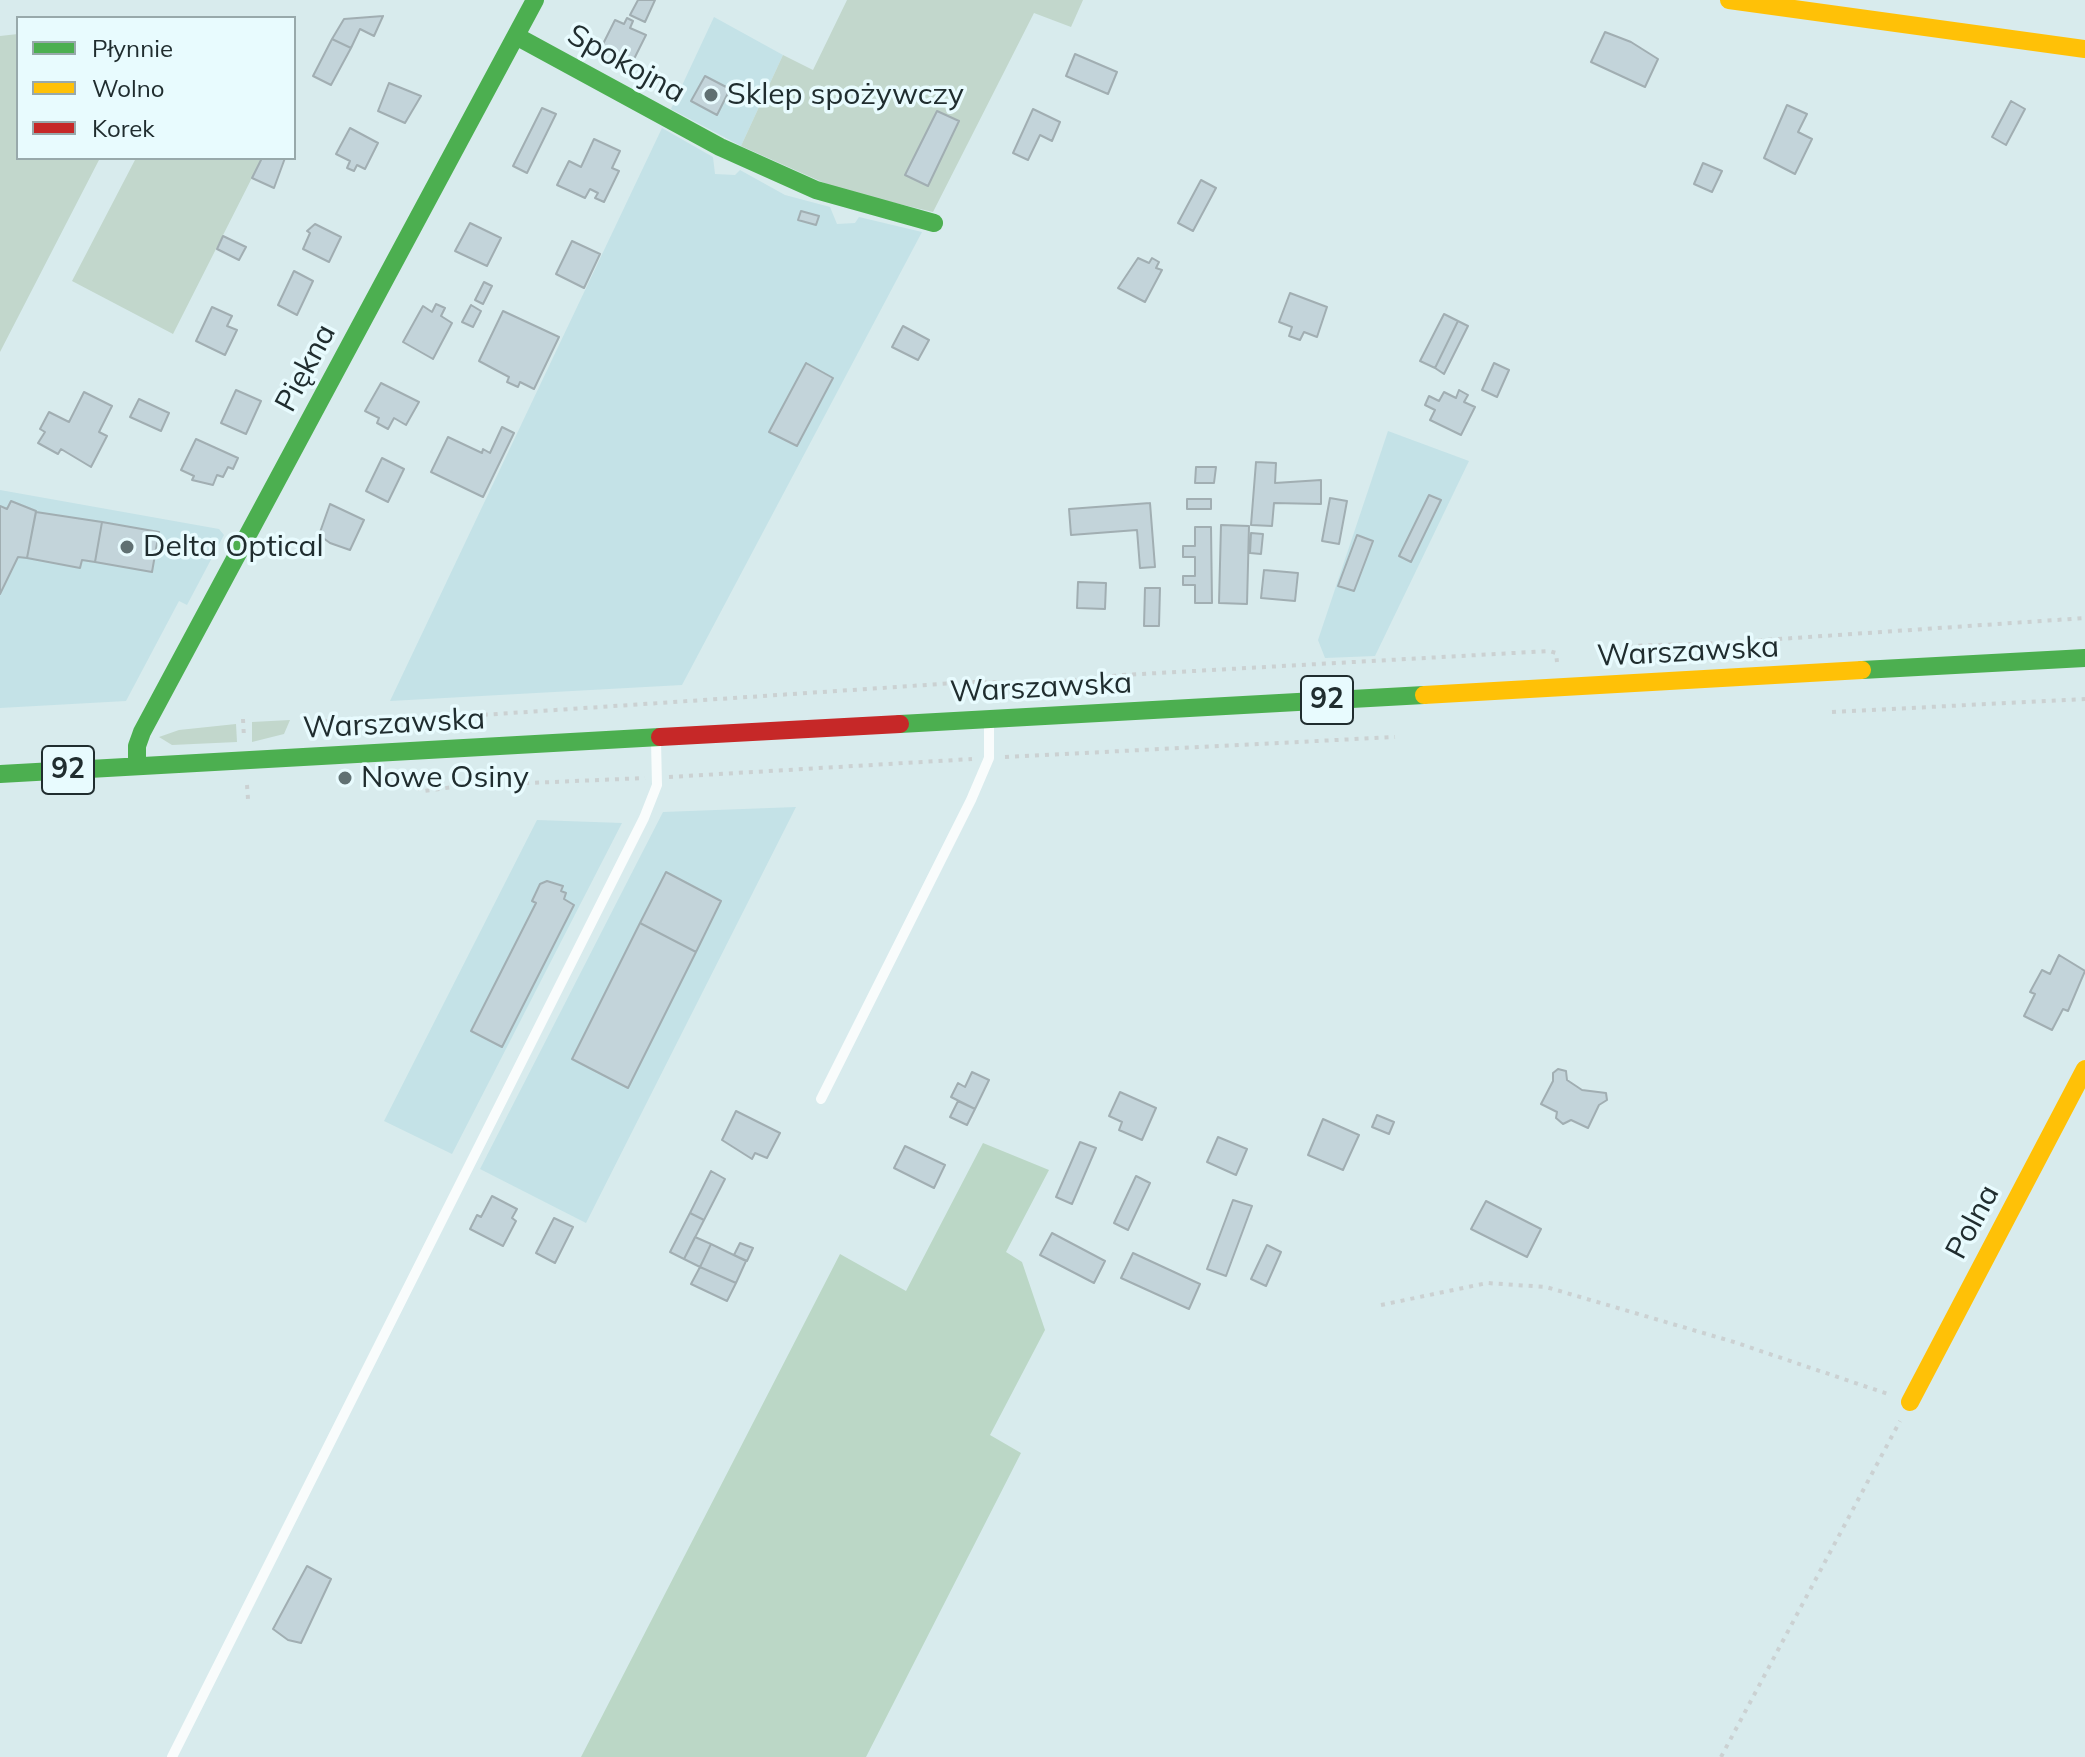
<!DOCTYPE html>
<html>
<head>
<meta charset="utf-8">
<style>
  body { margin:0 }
  #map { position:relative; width:2085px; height:1757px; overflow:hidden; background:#d8ebed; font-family:Mulish,sans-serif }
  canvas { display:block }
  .legend { position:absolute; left:16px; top:16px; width:280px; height:144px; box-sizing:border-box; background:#e8fbfe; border:2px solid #98a9ab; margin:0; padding:10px 14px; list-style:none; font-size:24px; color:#202d2f }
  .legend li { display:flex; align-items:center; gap:16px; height:40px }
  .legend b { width:40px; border:2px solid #98a9ab }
</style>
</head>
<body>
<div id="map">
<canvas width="2085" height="1757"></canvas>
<ul class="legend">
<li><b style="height:10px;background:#4caf50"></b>Płynnie</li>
<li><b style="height:10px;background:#ffc107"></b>Wolno</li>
<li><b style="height:10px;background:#c62828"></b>Korek</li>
</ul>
</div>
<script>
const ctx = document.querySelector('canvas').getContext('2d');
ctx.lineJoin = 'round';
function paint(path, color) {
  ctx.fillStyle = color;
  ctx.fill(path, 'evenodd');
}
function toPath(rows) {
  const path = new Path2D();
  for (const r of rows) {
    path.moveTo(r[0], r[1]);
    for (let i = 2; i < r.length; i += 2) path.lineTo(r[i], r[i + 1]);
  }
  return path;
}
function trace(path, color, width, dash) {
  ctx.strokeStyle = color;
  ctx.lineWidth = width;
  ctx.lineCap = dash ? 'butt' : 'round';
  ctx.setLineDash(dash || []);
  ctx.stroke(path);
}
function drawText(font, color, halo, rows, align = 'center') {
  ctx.font = font + ' Mulish,sans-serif';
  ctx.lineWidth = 7;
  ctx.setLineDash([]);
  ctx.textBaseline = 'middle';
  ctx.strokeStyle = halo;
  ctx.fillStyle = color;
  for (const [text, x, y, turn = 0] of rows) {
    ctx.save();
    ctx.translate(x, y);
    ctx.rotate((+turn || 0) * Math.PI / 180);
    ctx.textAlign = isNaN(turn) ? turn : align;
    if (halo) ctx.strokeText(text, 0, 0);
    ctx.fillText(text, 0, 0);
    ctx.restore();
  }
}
paint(toPath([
  [714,17,783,55,741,146,671,109],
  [662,128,713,157,715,174,735,175,740,170,785,195,830,207,837,224,855,223,859,217,922,232,682,685,390,701],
  [1388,431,1469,461,1375,656,1325,658,1318,640],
  [0,490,219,529,224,535,187,605,179,601,126,701,0,708],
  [796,807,586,1223,480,1169,663,812],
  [537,820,622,823,452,1154,384,1121]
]), '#c4e2e7');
paint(toPath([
  [847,0,1083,0,1071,27,1034,13,933,212,840,190,741,146,783,55,813,70],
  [18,34,18,158,100,158,0,352,0,36],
  [136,158,262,158,173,334,72,281],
  [290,720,284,734,252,742,252,722],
  [236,724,237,742,172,745,159,737,179,730]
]), '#c2d7cc');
paint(toPath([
  [983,1143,1049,1170,1006,1252,1022,1262,1045,1330,990,1435,1021,1453,866,1757,581,1757,840,1254,906,1291]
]), '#bbd7c6');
const building = toPath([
  [638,0,655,0,645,22,630,15,638,0],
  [383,16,374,36,360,29,351,48,332,39,344,19,383,16],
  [627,18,633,21,630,28,646,35,632,63,601,48,615,20,624,24,627,18],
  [1605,32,1631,42,1658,59,1645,87,1591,62,1605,32],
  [332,39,351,48,331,85,313,76,332,39],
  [1075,54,1117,72,1108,94,1066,76,1075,54],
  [705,76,730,89,717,115,691,101,705,76],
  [389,83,421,96,405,123,378,111,389,83],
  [2011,101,2025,109,2006,145,1992,137,2011,101],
  [1787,105,1807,114,1798,132,1812,139,1795,174,1764,158,1787,105],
  [542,108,556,114,527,173,513,166,542,108],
  [1033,109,1060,122,1052,141,1040,135,1028,160,1013,153,1033,109],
  [937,111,959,121,928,186,905,175,937,111],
  [350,128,378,143,365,169,357,165,354,171,347,168,350,161,336,154,350,128],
  [594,139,620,151,612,168,619,171,604,202,595,198,598,193,590,189,585,198,557,185,569,161,581,167,594,139],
  [262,158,285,158,274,188,252,178,262,158],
  [1703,163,1722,171,1712,192,1694,184,1703,163],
  [1201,180,1216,188,1193,231,1178,223,1201,180],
  [801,211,819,216,816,225,798,220,801,211],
  [470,223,501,238,487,266,455,251,470,223],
  [315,224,341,237,329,262,303,249,310,233,307,231,315,224],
  [223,236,246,247,239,260,217,249,223,236],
  [572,241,600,254,584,288,556,274,572,241],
  [1138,258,1149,263,1152,258,1159,262,1156,268,1162,270,1145,302,1118,288,1138,258],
  [294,271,313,281,297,315,278,305,294,271],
  [484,282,492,286,483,304,475,300,484,282],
  [1290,293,1327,307,1317,337,1304,332,1300,340,1289,336,1292,327,1279,322,1290,293],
  [436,304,445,308,441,316,452,323,433,359,403,342,423,306,432,312,436,304],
  [471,305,481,311,473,327,462,322,471,305],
  [212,307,232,316,227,326,237,330,225,355,196,341,212,307],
  [503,311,559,337,534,389,520,382,518,387,507,382,509,377,479,361,503,311],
  [1444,314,1458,321,1435,368,1420,361,1444,314],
  [1458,321,1468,326,1444,374,1435,368,1458,321],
  [903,326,929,340,918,360,892,347,903,326],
  [806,363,833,378,797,446,769,432,806,363],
  [1494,363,1509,370,1497,397,1482,390,1494,363],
  [381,383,419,402,406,425,394,418,388,429,377,423,379,418,365,411,381,383],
  [236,390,261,401,246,434,221,423,236,390],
  [1459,390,1468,395,1464,402,1475,407,1461,435,1430,420,1435,410,1425,405,1429,396,1439,401,1444,392,1456,398,1459,390],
  [84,392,112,406,99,432,107,436,91,467,61,449,58,454,38,443,45,432,40,429,49,412,69,422,84,392],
  [139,399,169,413,161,431,130,417,139,399],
  [502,427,514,433,483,497,431,472,448,437,482,453,483,449,490,453,502,427],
  [196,439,238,458,233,469,228,467,223,477,217,475,213,485,192,480,194,476,181,470,196,439],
  [382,458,404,469,388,502,366,491,382,458],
  [1256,462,1276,463,1275,483,1321,480,1321,504,1274,503,1272,526,1251,525,1256,462],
  [1196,467,1216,467,1214,483,1195,483,1196,467],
  [1429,495,1441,500,1411,562,1399,556,1429,495],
  [1330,498,1347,501,1339,544,1322,541,1330,498],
  [1187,499,1211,499,1211,509,1187,509,1187,499],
  [11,501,36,511,27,558,18,557,0,594,0,506,7,509,11,501],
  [1150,503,1155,567,1140,568,1137,530,1071,535,1069,509,1150,503],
  [330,504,364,520,350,550,330,543,319,535,330,504],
  [36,512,102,522,95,562,82,560,80,568,27,558,36,512],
  [102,522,159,532,152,572,95,562,102,522],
  [1221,525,1249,526,1247,604,1219,603,1221,525],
  [1195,527,1211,527,1212,603,1195,603,1195,585,1183,585,1183,576,1195,576,1195,557,1183,557,1183,546,1195,546,1195,527],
  [1251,533,1263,534,1261,554,1250,553,1251,533],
  [1357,535,1373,541,1354,591,1338,586,1357,535],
  [1264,570,1298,573,1295,601,1261,598,1264,570],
  [1078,582,1106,583,1105,609,1077,608,1078,582],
  [1145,588,1160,588,1159,626,1144,626,1145,588],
  [666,872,721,901,696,952,640,923,666,872],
  [547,881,563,886,561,891,566,893,564,899,574,905,502,1047,471,1031,536,903,532,901,540,884,547,881],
  [640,923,696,952,628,1088,572,1059,640,923],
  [2059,955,2085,971,2068,1011,2063,1009,2052,1030,2024,1016,2035,994,2030,992,2042,970,2050,974,2059,955],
  [1558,1069,1566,1071,1567,1080,1582,1090,1606,1093,1607,1100,1599,1105,1588,1128,1571,1120,1563,1124,1556,1118,1557,1112,1541,1104,1553,1081,1553,1073,1558,1069],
  [972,1072,989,1080,975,1109,951,1097,958,1083,965,1087,972,1072],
  [1120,1092,1156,1108,1142,1140,1119,1130,1122,1122,1109,1116,1120,1092],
  [958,1101,975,1109,967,1125,950,1117,958,1101],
  [736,1111,780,1133,767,1158,755,1153,752,1159,722,1140,736,1111],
  [1377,1115,1394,1122,1389,1134,1372,1127,1377,1115],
  [1323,1119,1359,1135,1343,1170,1308,1155,1323,1119],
  [1218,1137,1247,1149,1236,1175,1207,1162,1218,1137],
  [1080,1142,1096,1148,1072,1204,1056,1197,1080,1142],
  [905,1146,945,1165,934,1188,894,1168,905,1146],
  [711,1171,725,1179,704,1220,690,1213,711,1171],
  [1136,1176,1150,1183,1128,1230,1114,1223,1136,1176],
  [492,1196,517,1209,512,1218,516,1221,503,1246,470,1229,477,1215,481,1217,492,1196],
  [1233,1200,1252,1206,1226,1276,1207,1269,1233,1200],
  [1486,1201,1541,1229,1527,1257,1471,1229,1486,1201],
  [690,1213,704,1220,684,1259,670,1252,690,1213],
  [554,1218,573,1227,555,1263,536,1253,554,1218],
  [1052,1233,1105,1261,1094,1283,1040,1255,1052,1233],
  [695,1237,711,1244,700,1267,684,1259,695,1237],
  [740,1243,753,1248,747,1261,734,1255,740,1243],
  [711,1244,746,1261,736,1283,700,1267,711,1244],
  [1267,1245,1281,1252,1266,1286,1251,1279,1267,1245],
  [1133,1253,1200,1284,1189,1309,1121,1278,1133,1253],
  [700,1267,736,1283,727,1301,691,1284,700,1267],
  [307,1566,331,1579,301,1643,288,1640,273,1629,307,1566]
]);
paint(building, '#c3d4da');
trace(building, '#a1aeb2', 2);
trace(toPath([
  [1619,661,1620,651,1627,646,1721,643,2085,618],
  [1832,712,2085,699],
  [243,719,244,738],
  [304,719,339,722,452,717,970,682,1044,683,1123,675,1549,651,1556,653,1557,662],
  [1005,757,1395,737],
  [417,776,419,789,424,791,461,786,645,778],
  [669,777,972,759],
  [247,785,248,799],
  [1381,1305,1487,1283,1546,1287,1734,1342,1888,1394],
  [1721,1757,1900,1421]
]), '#cbd1d2', 4, [4, 6]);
trace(toPath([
  [821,1099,971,800,989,758,989,721],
  [172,1757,644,818,657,785,656,741]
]), '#f9fcfc', 10);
trace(toPath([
  [516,36,720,147,816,190,934,223],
  [1862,670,2085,658],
  [900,724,1424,695],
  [137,766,137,746,142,732,535,0],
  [0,774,660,737]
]), '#4caf50', 18);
trace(toPath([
  [1729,0,2085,49],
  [1424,695,1862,670],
  [1910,1402,2085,1069]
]), '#ffc107', 18);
trace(toPath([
  [660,737,900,724]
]), '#c62828', 18);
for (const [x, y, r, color] of [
  [711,95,8,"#607072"],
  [127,547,8,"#607072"],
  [345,778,8,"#607072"]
]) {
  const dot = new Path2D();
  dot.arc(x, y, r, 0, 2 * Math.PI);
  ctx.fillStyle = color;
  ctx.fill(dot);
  trace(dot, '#e8fbfe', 3);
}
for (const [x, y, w] of [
  [1327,700,52],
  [68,770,52]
]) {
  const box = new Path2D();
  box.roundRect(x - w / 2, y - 24, w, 48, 6);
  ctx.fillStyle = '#e8fbfe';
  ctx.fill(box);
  trace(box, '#202d2f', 2);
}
drawText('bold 28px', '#202d2f', null, [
  ["92",1327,700],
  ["92",68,770]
]);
drawText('30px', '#202d2f', '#e8fbfe', [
  ["Spokojna",626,64,29],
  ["Piękna",306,368,-62],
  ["Warszawska",1688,652,-3],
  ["Warszawska",1041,688,-3],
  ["Warszawska",394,724,-3],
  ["Polna",1973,1222,-62]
]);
drawText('30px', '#202d2f', '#e8fbfe', [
  ["Sklep spożywczy",727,95],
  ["Delta Optical",143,547],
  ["Nowe Osiny",361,778]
], 'left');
</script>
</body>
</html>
